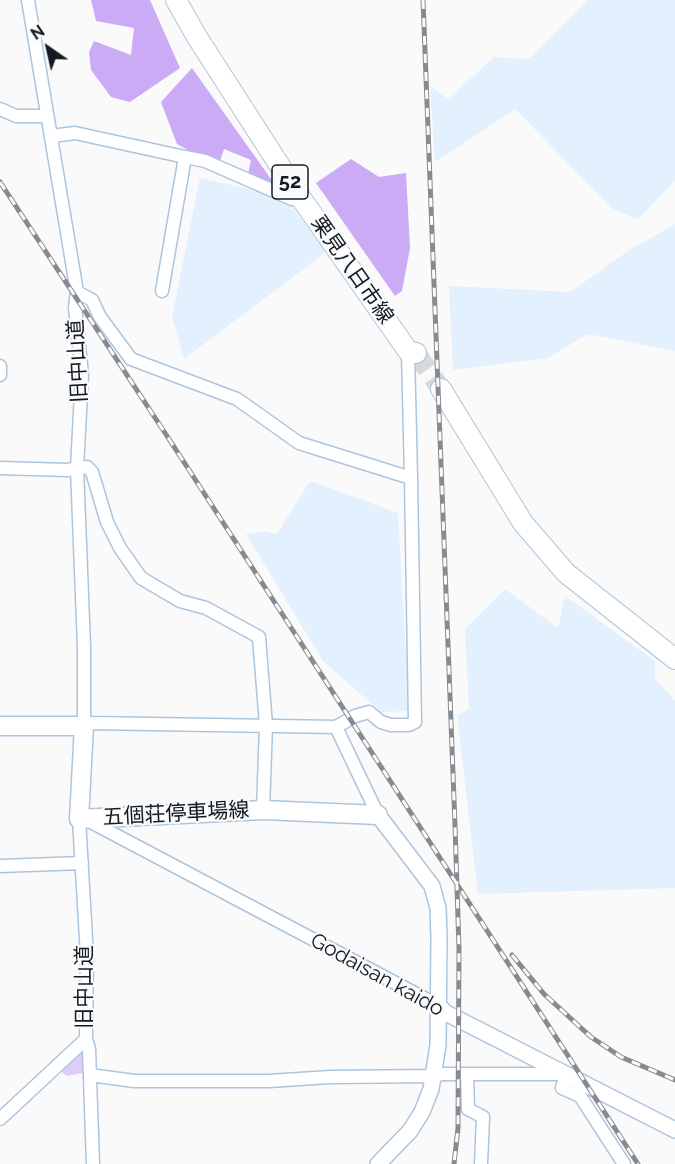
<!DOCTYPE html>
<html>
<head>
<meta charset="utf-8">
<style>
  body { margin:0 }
  #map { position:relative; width:675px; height:1164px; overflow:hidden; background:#fafafa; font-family:Raleway,sans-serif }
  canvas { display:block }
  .north { position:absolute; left:18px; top:18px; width:60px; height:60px; -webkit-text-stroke:4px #fafafa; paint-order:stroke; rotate:326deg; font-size:16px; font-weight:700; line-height:24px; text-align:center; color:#121b23 }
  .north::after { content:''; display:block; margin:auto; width:21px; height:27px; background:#121b23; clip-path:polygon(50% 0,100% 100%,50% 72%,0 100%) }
</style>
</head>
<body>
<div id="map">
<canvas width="675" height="1164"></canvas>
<div class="north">N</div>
</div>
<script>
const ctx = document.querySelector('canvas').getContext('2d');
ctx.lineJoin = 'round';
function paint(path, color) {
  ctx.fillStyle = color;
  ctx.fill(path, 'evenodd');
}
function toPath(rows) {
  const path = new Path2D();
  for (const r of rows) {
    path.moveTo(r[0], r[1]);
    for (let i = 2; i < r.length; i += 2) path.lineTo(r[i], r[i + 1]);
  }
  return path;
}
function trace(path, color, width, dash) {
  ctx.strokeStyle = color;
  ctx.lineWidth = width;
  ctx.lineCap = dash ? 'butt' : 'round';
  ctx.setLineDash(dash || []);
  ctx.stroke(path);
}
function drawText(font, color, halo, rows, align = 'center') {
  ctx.font = font + ' Raleway,"Noto Sans JP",sans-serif';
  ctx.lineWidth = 4.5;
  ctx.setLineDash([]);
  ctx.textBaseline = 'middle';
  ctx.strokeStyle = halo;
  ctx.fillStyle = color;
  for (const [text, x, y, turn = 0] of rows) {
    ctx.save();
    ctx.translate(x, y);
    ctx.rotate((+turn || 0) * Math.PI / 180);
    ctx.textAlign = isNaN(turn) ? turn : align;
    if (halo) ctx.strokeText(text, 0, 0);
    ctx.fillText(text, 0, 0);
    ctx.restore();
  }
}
paint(toPath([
  [588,0,675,0,675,181,638,219,614,210,515,109,435,162,430,86,448,99,494,57,529,59],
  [200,178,285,197,326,252,184,359,172,317],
  [675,224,675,351,588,334,548,358,453,370,449,286,570,292,628,251],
  [310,481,398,513,409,711,381,712,323,661,246,534,265,531,277,534],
  [505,589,558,628,565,596,655,661,655,678,675,701,675,888,478,894,457,715,469,709,465,629]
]), '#e3f0fd');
paint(toPath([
  [82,1049,87,1051,87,1072,67,1076,59,1070]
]), '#deccfa');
paint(toPath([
  [91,0,150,0,180,68,130,102,111,97,91,70,89,52,94,41,131,55,134,28,96,21],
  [192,68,281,193,247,179,251,160,224,149,218,167,177,144,161,102],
  [351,159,379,177,406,173,410,248,402,291,395,296,316,183]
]), '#cbabf6');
trace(toPath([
  [416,353,441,389]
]), '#d7d9da', 20, [20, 10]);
const minor = toPath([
  [28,0,77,292,75,307,82,374,77,468,84,647,84,726,90,723,336,727,355,716,369,712,381,722,391,725,409,725,415,722,411,478],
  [0,109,16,116,47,116],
  [52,136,75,133,185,157,162,291],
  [185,157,205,161,292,199,300,197],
  [77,292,92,300,100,317,131,359,237,399,299,443,411,478,408,351],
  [0,366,0,375],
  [0,468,67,470,87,467,92,472,107,522,120,548,141,578,180,601,206,608,259,637,266,725,263,810],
  [336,727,378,815],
  [0,866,82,863],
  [86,1039,89,1049,93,1164],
  [467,1074,468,1109,483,1117,481,1164],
  [90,1075,134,1081,269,1081,330,1077,434,1076,443,1074,566,1074,562,1088,580,1096,624,1164],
  [0,1119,86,1039,87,956,79,819,91,822,439,1006]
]);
const tertiary = toPath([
  [439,1006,446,1013,675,1130],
  [378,1164,410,1131,422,1112,431,1089,438,1045,439,937,438,908,432,886,378,815]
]);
const secondary = toPath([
  [0,726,84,726,79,819,263,810,378,815]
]);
const primary = toPath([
  [176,0,197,37,296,191,408,351,416,353],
  [441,389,523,523,566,573,675,659]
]);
trace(minor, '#acc5dd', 15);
trace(tertiary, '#acc5dd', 18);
trace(secondary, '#acc5dd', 21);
trace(primary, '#acc5dd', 22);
trace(minor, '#fff', 12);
trace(tertiary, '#fff', 15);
trace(secondary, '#fff', 18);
trace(primary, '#fff', 20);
const rail = toPath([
  [423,0,455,825,459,949,458,1128,454,1164],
  [0,182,169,439,638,1164],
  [512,955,544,994,591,1037,621,1057,675,1080]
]);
trace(rail, '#878b8f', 5);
trace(rail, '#fafafa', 3, [9]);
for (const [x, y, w] of [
  [290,182,36]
]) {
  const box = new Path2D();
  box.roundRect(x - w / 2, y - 17, w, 34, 4.5);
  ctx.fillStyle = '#fafafa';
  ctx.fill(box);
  trace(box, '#121b23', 1.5);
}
drawText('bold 20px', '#121b23', null, [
  ["52",290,182]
]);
drawText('21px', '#121b23', '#fafafa', [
  ["栗見八日市線",352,270,55],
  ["旧中山道",78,361,-93],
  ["五個荘停車場線",176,814,-3],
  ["Godaisan kaido",377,975,29],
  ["旧中山道",85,987,-90]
]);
</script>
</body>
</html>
